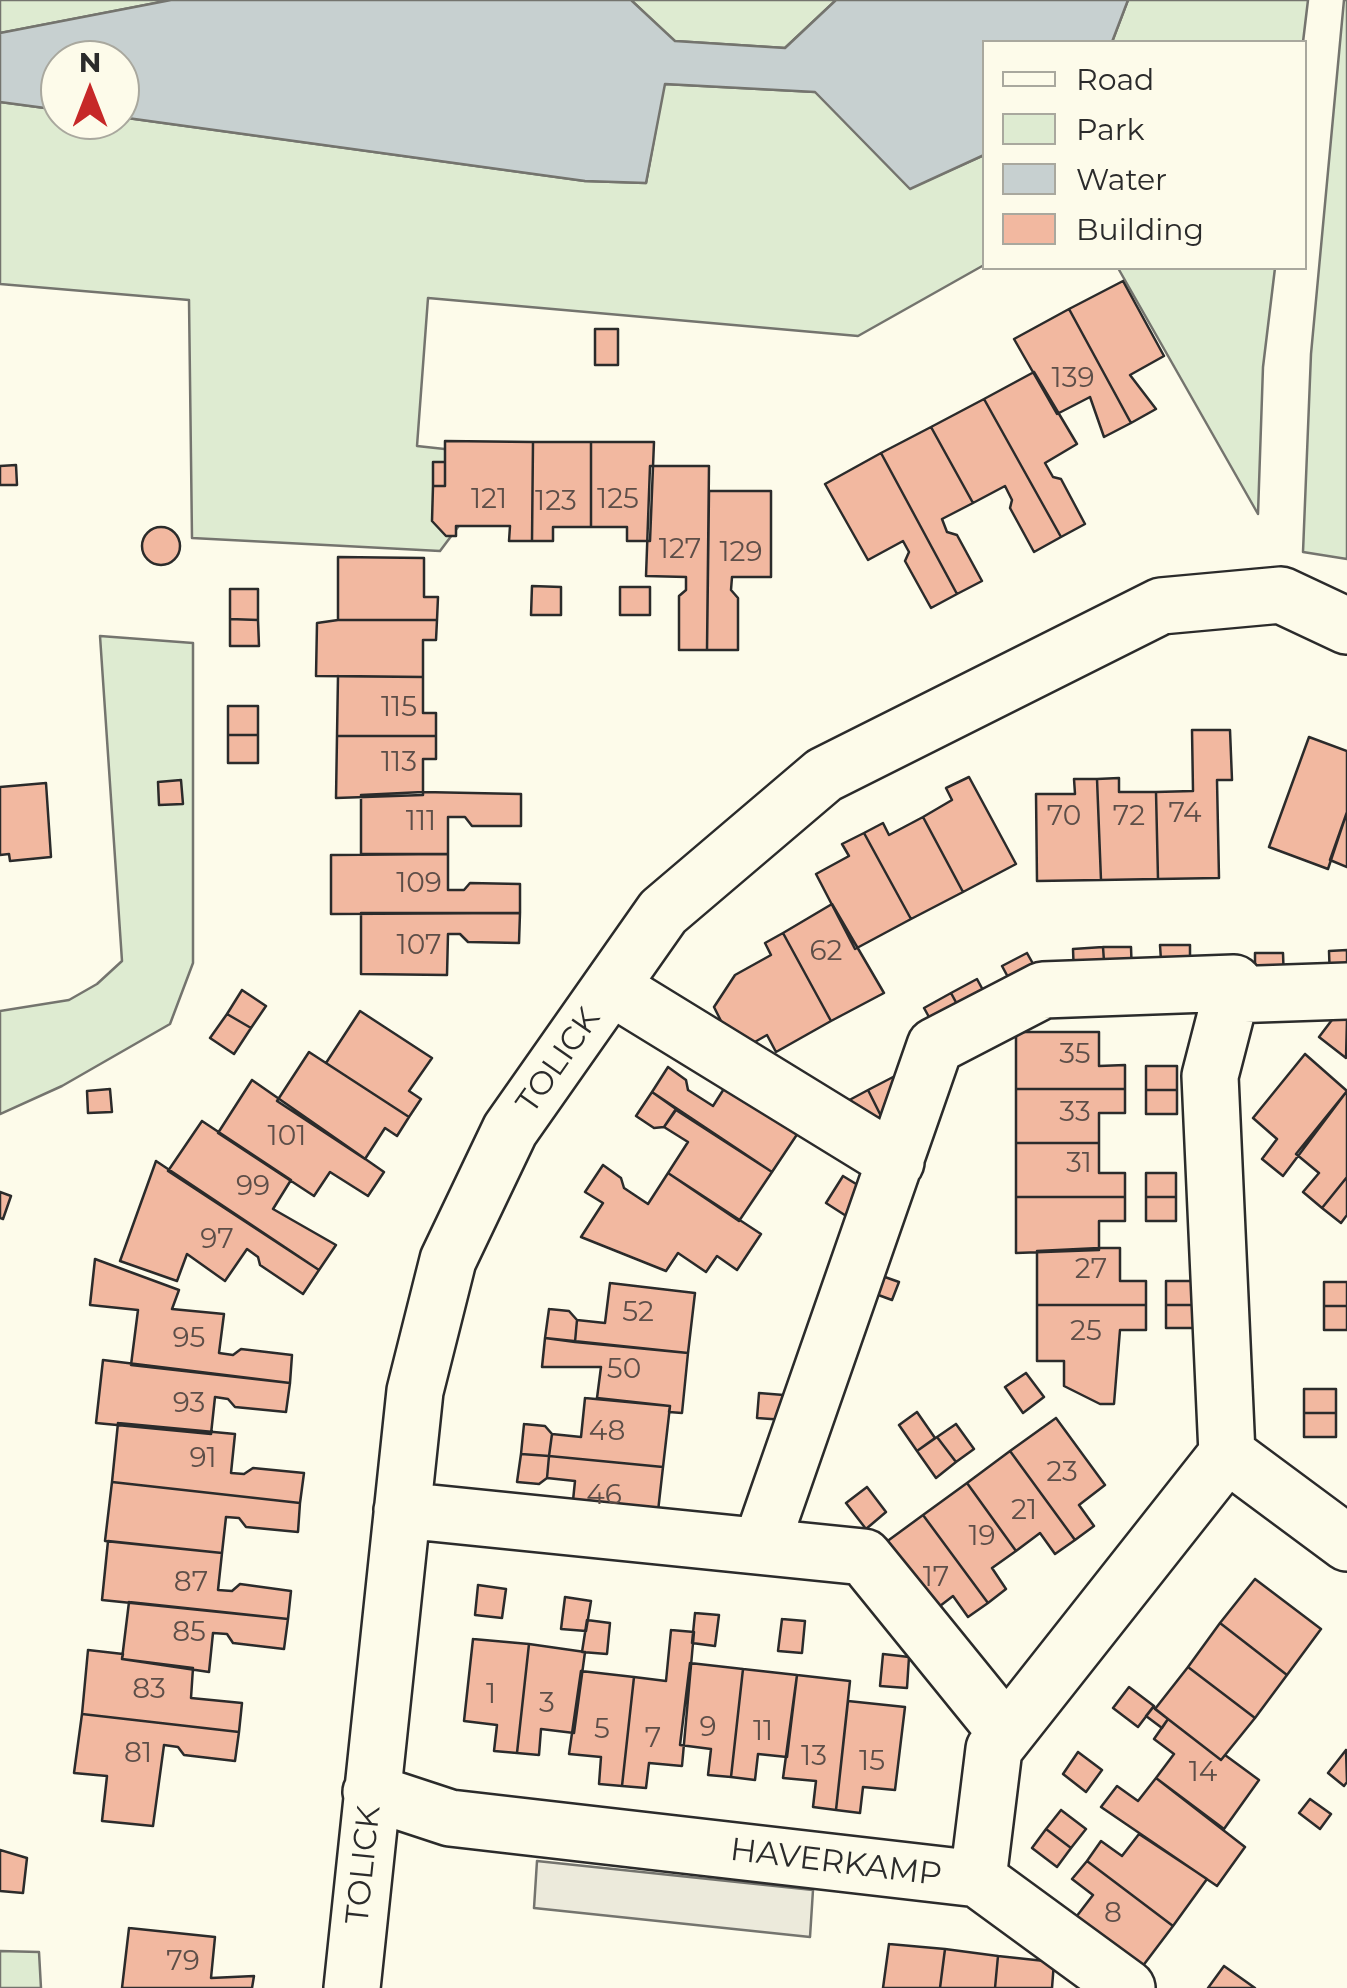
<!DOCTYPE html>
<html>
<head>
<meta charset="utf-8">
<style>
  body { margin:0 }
  #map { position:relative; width:1347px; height:1988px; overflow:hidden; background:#fdfbea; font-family:Montserrat,sans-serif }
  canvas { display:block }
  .legend { position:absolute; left:982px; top:40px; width:325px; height:230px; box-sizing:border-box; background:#fdfbea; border:2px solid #a9a89e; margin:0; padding:12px 18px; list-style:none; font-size:30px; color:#2b2b2b }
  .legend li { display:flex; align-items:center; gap:20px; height:50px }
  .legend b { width:50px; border:2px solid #a9a89e }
  .north { position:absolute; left:40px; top:40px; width:100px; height:100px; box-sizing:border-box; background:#fdfbea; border:2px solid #a9a89e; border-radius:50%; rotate:0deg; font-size:28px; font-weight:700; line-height:40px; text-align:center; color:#2b2b2b }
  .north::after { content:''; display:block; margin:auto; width:35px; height:45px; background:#c62828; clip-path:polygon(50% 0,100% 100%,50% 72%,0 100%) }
</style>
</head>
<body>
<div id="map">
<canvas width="1347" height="1988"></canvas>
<ul class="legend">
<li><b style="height:12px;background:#fdfbea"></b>Road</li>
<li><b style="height:28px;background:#deebd1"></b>Park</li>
<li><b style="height:28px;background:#c7d0d0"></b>Water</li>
<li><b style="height:28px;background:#f2b8a0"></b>Building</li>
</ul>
<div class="north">N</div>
</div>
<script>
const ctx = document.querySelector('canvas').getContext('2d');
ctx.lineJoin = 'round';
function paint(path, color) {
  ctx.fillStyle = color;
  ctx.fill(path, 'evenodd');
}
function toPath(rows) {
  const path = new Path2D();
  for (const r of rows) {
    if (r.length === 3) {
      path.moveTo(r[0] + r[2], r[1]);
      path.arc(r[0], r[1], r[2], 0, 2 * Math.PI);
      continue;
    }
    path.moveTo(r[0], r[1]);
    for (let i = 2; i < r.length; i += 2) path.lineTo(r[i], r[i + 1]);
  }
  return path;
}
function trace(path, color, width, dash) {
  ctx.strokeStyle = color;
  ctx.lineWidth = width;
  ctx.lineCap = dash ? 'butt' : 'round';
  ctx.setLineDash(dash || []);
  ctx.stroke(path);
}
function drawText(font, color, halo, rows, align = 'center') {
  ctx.font = font + ' Montserrat,sans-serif';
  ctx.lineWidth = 8;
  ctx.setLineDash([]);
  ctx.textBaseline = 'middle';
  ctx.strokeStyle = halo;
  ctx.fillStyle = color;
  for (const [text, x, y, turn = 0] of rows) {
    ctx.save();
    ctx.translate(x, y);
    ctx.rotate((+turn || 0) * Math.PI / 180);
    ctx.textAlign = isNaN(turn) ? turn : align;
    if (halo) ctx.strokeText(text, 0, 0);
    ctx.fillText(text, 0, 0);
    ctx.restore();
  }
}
const green = toPath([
  [0,0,171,0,0,33,0,0],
  [631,0,836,0,785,48,674,41,631,0],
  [1128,0,1308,0,1303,42,1112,42,1128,0],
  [1344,0,1347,0,1347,559,1303,552,1311,354,1344,0],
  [664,84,816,92,910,188,984,155,984,265,858,336,428,298,417,446,463,451,461,523,440,551,192,538,189,300,0,284,0,102,60,110,60,120,120,117,585,181,646,183,664,84],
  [1118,268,1275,268,1263,367,1258,514,1118,268],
  [100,636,193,643,193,963,170,1024,62,1086,0,1114,0,1011,69,1000,97,984,122,961,100,636],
  [0,1951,39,1952,41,1988,0,1988,0,1951]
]);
paint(green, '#deebd1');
trace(green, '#74746e', 2.5);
const parking = toPath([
  [537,1861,813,1890,810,1937,534,1908,537,1861]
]);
paint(parking, '#eceadb');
trace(parking, '#74746e', 2.5);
const water = toPath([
  [171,0,631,0,675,41,785,48,836,0,1128,0,1112,42,984,42,984,155,910,189,815,92,665,84,646,183,585,181,120,117,120,60,60,60,60,110,0,102,0,33,171,0]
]);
paint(water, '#c7d0d0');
trace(water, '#74746e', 2.5);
const building = toPath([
  [1123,281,1164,356,1130,375,1156,409,1131,423,1069,309,1123,281],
  [1069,309,1131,423,1104,437,1090,397,1057,414,1014,339,1069,309],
  [595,329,618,329,618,365,595,365,595,329],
  [1034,372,1077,444,1045,463,1053,477,1061,479,1085,524,1061,537,984,399,1034,372],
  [984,399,1061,537,1034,552,1010,508,1012,500,1005,486,973,503,931,427,984,399],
  [931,427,973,503,942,519,947,532,957,535,982,581,957,594,881,453,931,427],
  [445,441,533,442,532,541,509,541,510,526,456,526,456,536,446,536,432,521,433,486,445,486,445,441],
  [533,442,591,442,591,527,553,527,553,541,532,541,533,442],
  [591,442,654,442,650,541,627,541,627,527,591,527,591,442],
  [881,453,957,594,931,608,905,561,909,552,903,541,868,560,825,484,881,453],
  [433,462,445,462,445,486,433,486,433,462],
  [16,465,17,485,0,485,0,466,16,465],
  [650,466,709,466,707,650,679,650,679,596,686,590,686,577,646,576,650,466],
  [709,491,771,491,771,577,732,577,731,590,738,598,738,650,707,650,709,491],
  [161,546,19],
  [338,557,424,558,424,597,438,597,437,620,338,620,338,557],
  [532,586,561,587,561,615,531,615,532,586],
  [620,587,650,587,650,615,620,615,620,587],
  [230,589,258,589,258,620,230,619,230,589],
  [230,619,258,620,259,646,230,646,230,619],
  [338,620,437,620,436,640,423,640,423,677,316,676,317,623,338,620],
  [338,676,423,677,423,713,436,713,436,736,337,736,338,676],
  [228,706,258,706,258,735,228,735,228,706],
  [1192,730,1230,730,1232,780,1217,780,1219,878,1158,879,1156,792,1193,791,1192,730],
  [228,735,258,735,258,763,228,763,228,735],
  [337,736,436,736,436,759,423,759,423,795,336,798,337,736],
  [1309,737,1347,751,1347,812,1328,869,1269,847,1309,737],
  [969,777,1016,864,963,892,923,817,952,800,946,788,969,777],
  [1119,778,1119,792,1156,792,1158,879,1101,880,1097,779,1119,778],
  [1074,779,1097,779,1101,880,1037,881,1036,794,1075,794,1074,779],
  [181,780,183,804,159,805,158,782,181,780],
  [46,783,51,857,10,861,9,854,0,855,0,787,46,783],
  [423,792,521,794,521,826,472,826,465,817,448,817,448,854,361,854,361,795,423,792],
  [1347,812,1347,867,1330,860,1347,812],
  [923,817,963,892,911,919,864,833,883,823,889,835,923,817],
  [864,833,911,919,855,949,816,874,849,856,842,844,864,833],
  [448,854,448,890,464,890,470,883,520,884,520,913,331,914,331,855,448,854],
  [832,904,884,993,831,1021,783,933,832,904],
  [361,913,520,913,519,943,468,942,460,934,448,934,447,975,361,974,361,913],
  [783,933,831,1021,776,1052,767,1035,753,1043,723,1025,714,1007,735,975,771,955,765,943,783,933],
  [1160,945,1190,945,1190,975,1162,976,1160,945],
  [1103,947,1131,947,1132,976,1105,976,1103,947],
  [1103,947,1105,976,1074,976,1073,949,1103,947],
  [1347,950,1347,980,1330,980,1329,951,1347,950],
  [1027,953,1041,978,1016,992,1002,966,1027,953],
  [1255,953,1283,953,1284,982,1255,982,1255,953],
  [977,979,991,1005,965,1019,951,993,977,979],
  [242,990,266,1006,251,1028,227,1014,242,990],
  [951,993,965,1019,939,1035,924,1008,951,993],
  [360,1011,432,1058,409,1091,421,1099,409,1117,326,1063,360,1011],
  [1338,1012,1347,1019,1346,1058,1319,1037,1338,1012],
  [227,1014,251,1028,234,1054,210,1038,227,1014],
  [1016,1032,1099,1032,1099,1066,1125,1065,1125,1089,1016,1089,1016,1032],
  [309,1052,409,1117,397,1136,385,1128,365,1159,277,1101,309,1052],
  [1305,1054,1347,1091,1283,1176,1262,1159,1277,1139,1253,1118,1305,1054],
  [1146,1066,1177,1066,1177,1090,1146,1090,1146,1066],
  [668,1067,686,1080,688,1090,713,1106,734,1073,806,1121,772,1172,652,1092,668,1067],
  [895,1076,908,1101,881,1116,868,1090,895,1076],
  [252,1080,384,1172,368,1196,330,1172,314,1196,218,1133,252,1080],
  [110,1089,112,1112,88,1113,87,1091,110,1089],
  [1016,1089,1125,1089,1125,1113,1099,1113,1099,1143,1016,1143,1016,1089],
  [868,1090,881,1116,856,1129,842,1104,868,1090],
  [1146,1090,1177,1090,1177,1114,1146,1114,1146,1090],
  [1347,1091,1347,1177,1322,1208,1303,1192,1319,1173,1296,1154,1347,1091],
  [652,1092,676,1109,664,1127,654,1128,636,1116,652,1092],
  [676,1110,772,1172,739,1221,668,1173,688,1142,664,1127,676,1110],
  [202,1121,291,1180,273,1209,336,1245,319,1270,168,1171,202,1121],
  [1016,1143,1099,1143,1099,1173,1125,1173,1125,1197,1016,1197,1016,1143],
  [156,1161,319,1270,303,1294,260,1265,258,1257,247,1249,225,1281,187,1254,177,1281,120,1261,156,1161],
  [603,1165,621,1178,624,1188,648,1204,668,1173,761,1234,737,1270,717,1256,706,1272,678,1253,666,1271,581,1237,603,1203,585,1192,603,1165],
  [1146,1173,1176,1173,1176,1197,1146,1197,1146,1173],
  [843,1176,866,1190,854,1221,826,1203,843,1176],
  [1347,1177,1347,1215,1341,1223,1322,1208,1347,1177],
  [0,1192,11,1196,3,1219,0,1218,0,1192],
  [1016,1197,1125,1197,1125,1221,1099,1221,1099,1250,1016,1253,1016,1197],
  [1146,1197,1176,1197,1176,1221,1146,1221,1146,1197],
  [1099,1248,1120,1248,1120,1281,1146,1281,1146,1305,1037,1305,1037,1251,1099,1248],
  [95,1259,179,1290,172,1309,224,1314,219,1353,233,1355,241,1349,292,1355,290,1383,131,1365,138,1310,90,1305,95,1259],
  [868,1271,899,1282,892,1300,862,1289,868,1271],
  [1166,1281,1197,1281,1197,1305,1166,1305,1166,1281],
  [1324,1282,1347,1282,1347,1306,1324,1306,1324,1282],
  [610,1283,695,1293,688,1353,575,1342,577,1320,605,1323,610,1283],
  [1037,1305,1146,1305,1146,1330,1120,1330,1114,1404,1100,1404,1064,1386,1064,1361,1037,1361,1037,1305],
  [1166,1305,1197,1305,1197,1328,1166,1328,1166,1305],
  [1324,1306,1347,1306,1347,1330,1324,1330,1324,1306],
  [549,1309,569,1311,577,1320,575,1342,545,1338,549,1309],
  [545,1338,688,1353,682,1413,669,1412,670,1406,597,1398,601,1367,542,1367,545,1338],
  [103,1360,290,1383,286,1412,235,1407,228,1399,215,1397,211,1434,96,1423,103,1360],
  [1026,1373,1044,1397,1023,1413,1005,1387,1026,1373],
  [1304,1389,1336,1389,1336,1413,1304,1413,1304,1389],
  [759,1393,796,1396,785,1420,757,1418,759,1393],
  [585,1398,670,1406,663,1467,549,1456,552,1434,581,1437,585,1398],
  [917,1412,935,1438,917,1451,899,1425,917,1412],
  [1304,1413,1336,1413,1336,1437,1304,1437,1304,1413],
  [1056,1418,1105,1485,1079,1505,1094,1526,1075,1540,1010,1451,1056,1418],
  [118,1423,235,1434,231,1473,244,1474,253,1468,304,1473,300,1503,112,1482,118,1423],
  [524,1424,545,1426,552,1434,549,1456,521,1454,524,1424],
  [956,1424,974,1449,956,1462,937,1437,956,1424],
  [937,1437,956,1462,936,1478,917,1451,937,1437],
  [1010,1451,1075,1540,1055,1554,1040,1533,1016,1551,967,1483,1010,1451],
  [521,1454,549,1456,547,1478,539,1484,517,1482,521,1454],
  [549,1456,663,1467,656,1529,571,1520,575,1481,547,1478,549,1456],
  [112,1482,300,1503,298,1532,246,1527,239,1518,226,1517,222,1553,105,1541,112,1482],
  [967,1483,1016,1551,992,1568,1006,1589,988,1603,923,1515,967,1483],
  [867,1487,886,1512,866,1529,846,1503,867,1487],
  [923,1515,988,1603,968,1617,953,1596,927,1616,878,1548,923,1515],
  [108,1541,222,1553,218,1590,232,1591,240,1584,291,1591,288,1619,102,1600,108,1541],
  [1255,1579,1321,1629,1287,1675,1220,1623,1255,1579],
  [478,1585,506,1589,502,1618,475,1615,478,1585],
  [565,1597,591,1601,586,1631,561,1629,565,1597],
  [129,1602,288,1619,284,1649,233,1643,227,1634,213,1633,209,1672,122,1659,129,1602],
  [695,1613,719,1615,715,1646,692,1643,695,1613],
  [782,1619,805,1621,802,1653,778,1651,782,1619],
  [587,1620,610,1623,607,1654,582,1652,587,1620],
  [1220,1623,1287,1675,1255,1718,1188,1667,1220,1623],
  [671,1630,694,1632,682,1766,649,1763,646,1788,622,1786,634,1677,666,1681,671,1630],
  [473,1639,529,1644,517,1753,494,1751,497,1725,464,1721,473,1639],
  [529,1644,585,1652,574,1733,541,1729,539,1755,517,1753,529,1644],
  [88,1650,123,1654,122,1659,193,1668,191,1698,242,1703,239,1732,82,1714,88,1650],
  [883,1654,909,1657,907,1688,880,1686,883,1654],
  [690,1663,743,1669,731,1777,708,1775,711,1749,680,1745,690,1663],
  [1188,1667,1255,1718,1221,1760,1155,1709,1188,1667],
  [743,1669,797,1675,787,1757,758,1754,755,1780,731,1777,743,1669],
  [581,1671,634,1677,622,1786,599,1784,601,1757,569,1754,581,1671],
  [797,1675,850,1681,836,1810,813,1807,816,1781,783,1778,797,1675],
  [1129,1687,1154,1706,1138,1727,1113,1708,1129,1687],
  [848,1701,905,1707,895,1790,863,1787,860,1813,836,1810,848,1701],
  [1153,1707,1168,1719,1162,1728,1146,1716,1153,1707],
  [82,1714,239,1732,235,1761,184,1755,178,1747,164,1745,153,1826,102,1821,107,1776,74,1773,82,1714],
  [1168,1719,1221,1760,1225,1755,1259,1780,1224,1829,1156,1778,1174,1754,1154,1739,1168,1719],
  [1346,1750,1347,1782,1344,1786,1328,1773,1346,1750],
  [1078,1752,1102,1770,1086,1792,1063,1774,1078,1752],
  [1156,1778,1245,1847,1217,1886,1101,1807,1117,1786,1138,1801,1156,1778],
  [1310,1799,1331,1814,1320,1829,1299,1813,1310,1799],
  [1061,1810,1086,1829,1071,1848,1046,1829,1061,1810],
  [1046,1829,1071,1848,1057,1867,1032,1848,1046,1829],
  [1139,1834,1207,1879,1173,1926,1087,1861,1101,1841,1122,1856,1139,1834],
  [0,1850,27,1858,23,1893,0,1891,0,1850],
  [1087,1861,1173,1926,1139,1971,1073,1921,1093,1895,1072,1879,1087,1861],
  [129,1928,215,1937,211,1978,254,1976,252,1988,122,1988,129,1928],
  [889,1944,945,1949,940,1988,883,1988,889,1944],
  [945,1949,998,1956,995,1988,940,1988,945,1949],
  [998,1956,1054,1962,1052,1988,995,1988,998,1956],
  [1224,1966,1255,1988,1208,1988,1224,1966]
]);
paint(building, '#f2b8a0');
trace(building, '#2b2b2b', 2.5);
const minor = toPath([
  [611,987,896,1162],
  [1230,995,1347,991],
  [1227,1454,1347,1543],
  [402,1510,864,1557,1006,1732],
  [371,1792,450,1818,978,1879,994,1749,1227,1454,1210,1076,1234,983,1043,990,935,1046,761,1545],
  [978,1879,1127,1988],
  [352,1988,415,1391,448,1260,510,1130,663,912,824,775,1161,606,1281,595,1347,626]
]);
trace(minor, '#2b2b2b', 60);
trace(minor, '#fdfbea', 55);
drawText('28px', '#5d4e48', null, [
  ["139",1073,379],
  ["121",489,500],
  ["125",618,500],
  ["123",556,502],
  ["127",680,550],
  ["129",741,553],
  ["115",399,708],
  ["113",399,763],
  ["74",1185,814],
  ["70",1064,817],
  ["72",1129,817],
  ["111",421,822],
  ["109",419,884],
  ["107",419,946],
  ["62",826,952],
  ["35",1075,1055],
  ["33",1075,1113],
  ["101",287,1137],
  ["31",1079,1164],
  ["99",253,1187],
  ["97",217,1240],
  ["27",1091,1270],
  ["52",638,1313],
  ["25",1086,1332],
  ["95",189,1339],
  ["50",624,1370],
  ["93",189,1404],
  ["48",607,1432],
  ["91",203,1459],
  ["23",1062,1473],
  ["46",604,1496],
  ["21",1024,1511],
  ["19",982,1537],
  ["17",936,1578],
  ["87",191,1583],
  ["85",189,1633],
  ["83",149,1690],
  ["1",491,1695],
  ["3",547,1704],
  ["9",708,1728],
  ["5",602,1730],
  ["11",763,1732],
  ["7",653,1739],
  ["81",138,1754],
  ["13",814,1757],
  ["15",872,1762],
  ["14",1203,1773],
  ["8",1113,1914],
  ["79",183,1962]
]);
drawText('32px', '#2b2b2b', '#fdfbea', [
  ["TOLICK",559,1061,-55],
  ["HAVERKAMP",836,1863,7],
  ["TOLICK",364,1865,-84]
]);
</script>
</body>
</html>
